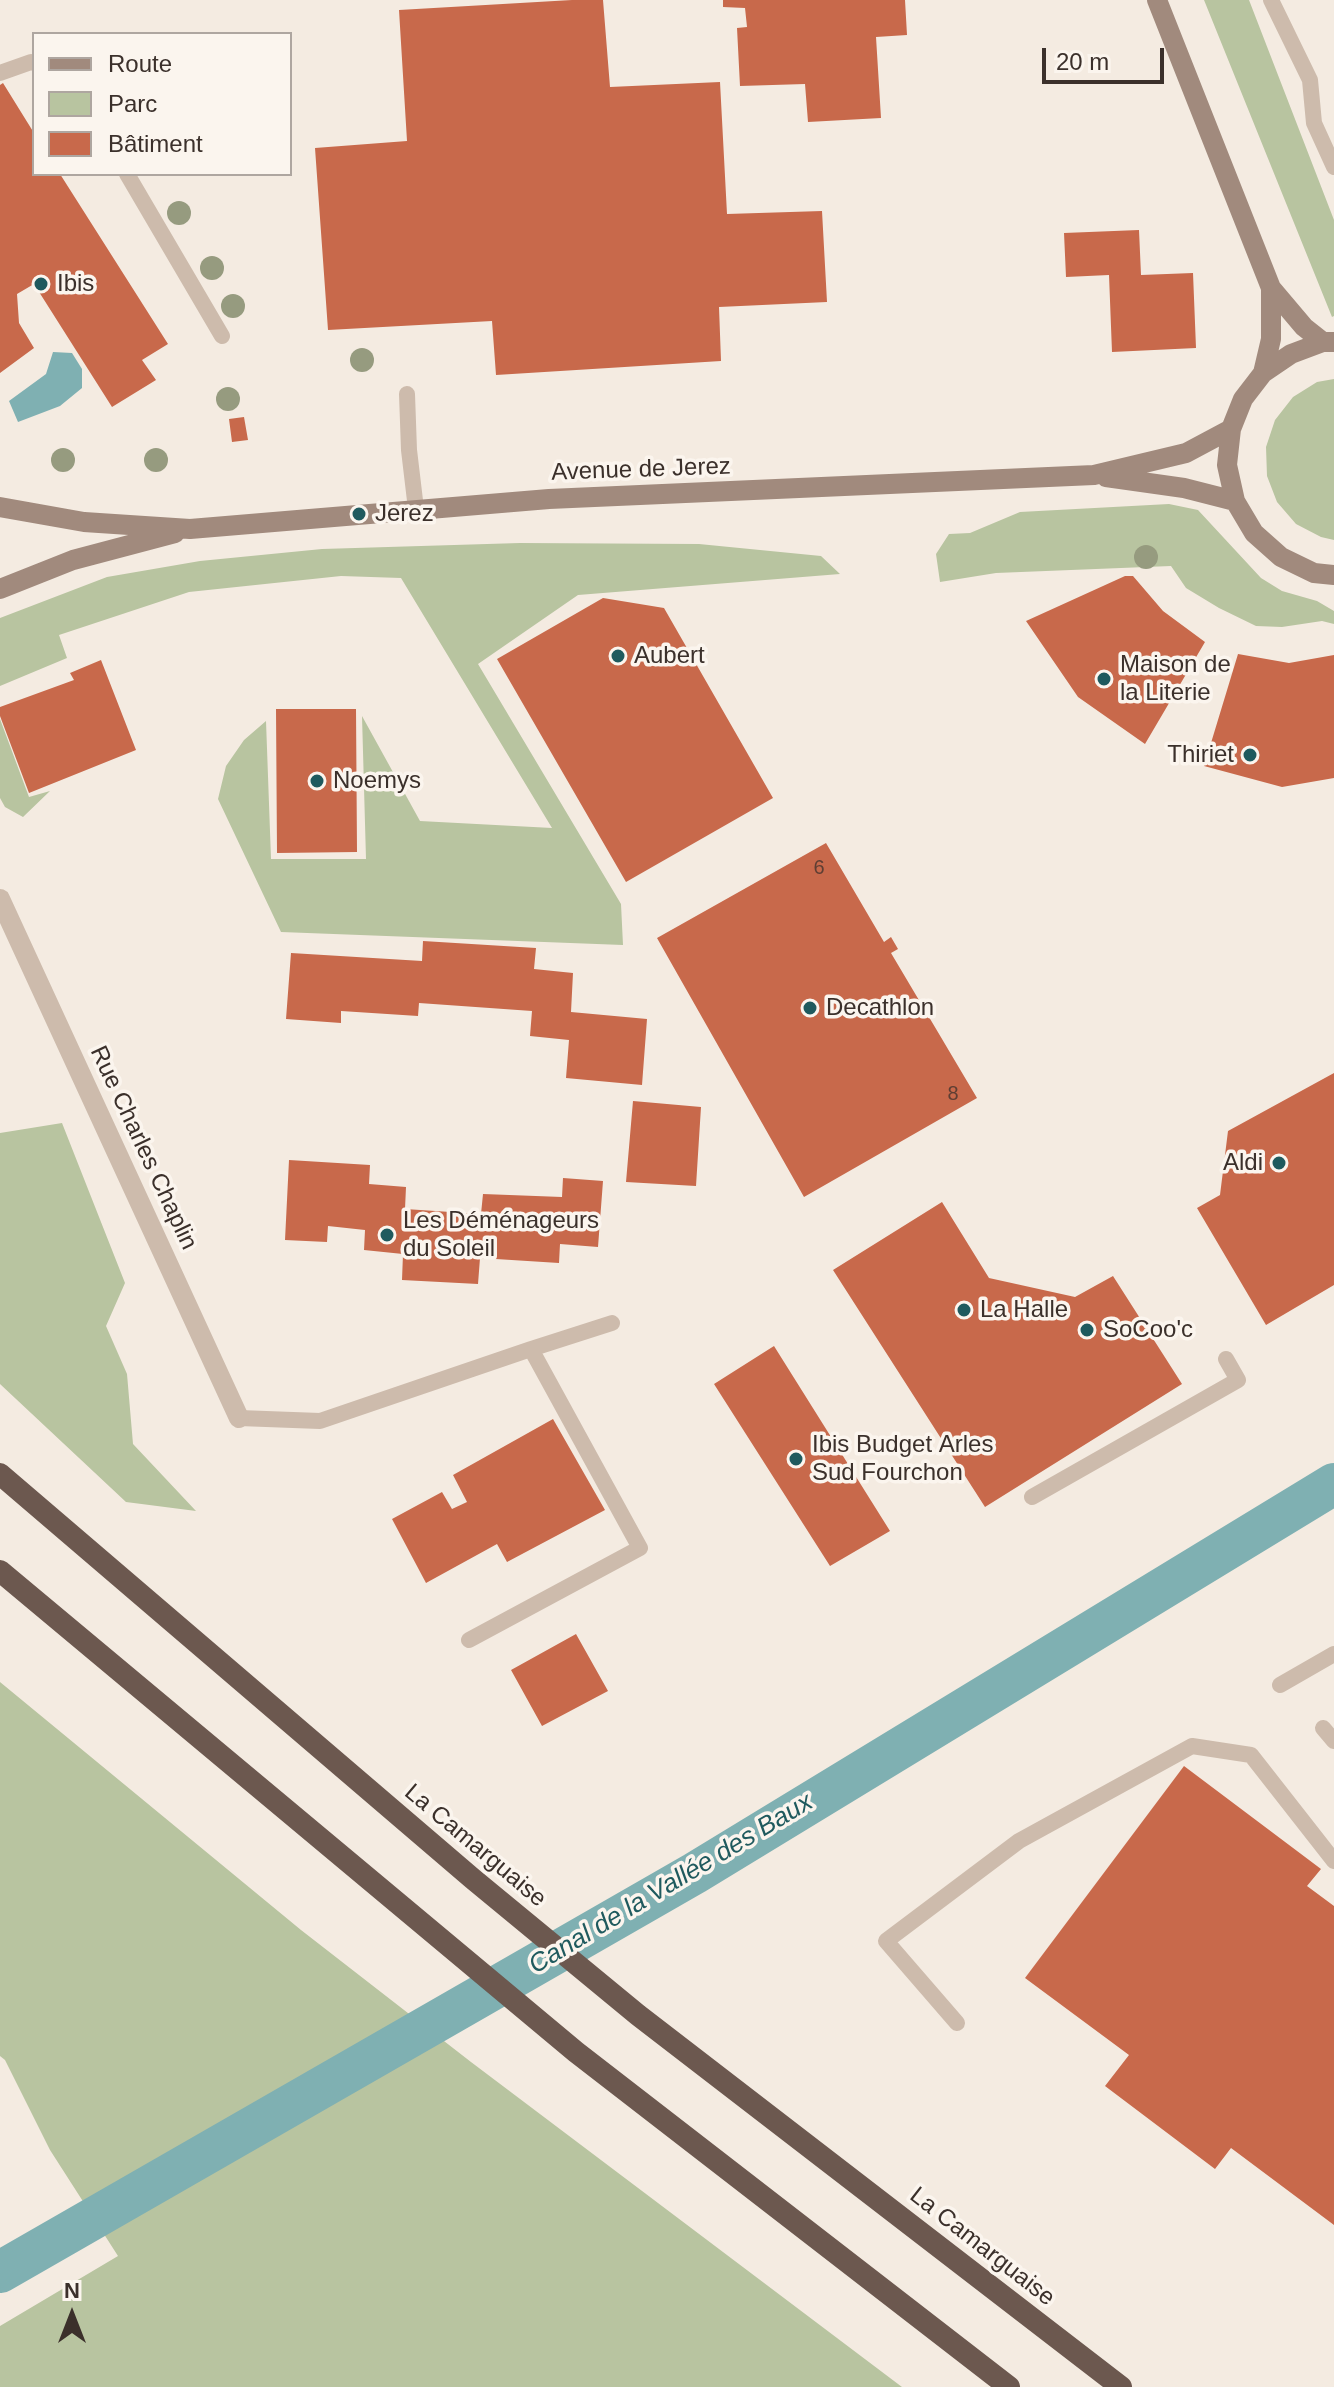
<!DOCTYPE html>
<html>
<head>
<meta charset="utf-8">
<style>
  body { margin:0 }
  #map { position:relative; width:1334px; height:2387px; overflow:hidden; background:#f4ebe1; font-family:Helvetica,sans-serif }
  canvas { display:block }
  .legend { position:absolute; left:32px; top:32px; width:260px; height:144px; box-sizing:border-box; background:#fbf5ee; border:2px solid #aea6a0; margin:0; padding:10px 14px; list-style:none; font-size:24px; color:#3b302b }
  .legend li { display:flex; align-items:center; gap:16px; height:40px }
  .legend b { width:40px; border:2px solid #aea6a0 }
  .north { position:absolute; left:32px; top:2275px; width:80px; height:80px; -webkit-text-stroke:6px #fbf5ee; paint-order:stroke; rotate:0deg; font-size:22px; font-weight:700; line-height:32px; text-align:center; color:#3b302b }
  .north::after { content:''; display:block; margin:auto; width:28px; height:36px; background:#3b302b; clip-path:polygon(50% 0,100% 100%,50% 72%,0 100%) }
  .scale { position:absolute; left:1042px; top:48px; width:122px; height:36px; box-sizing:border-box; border:4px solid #3b302b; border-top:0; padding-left:10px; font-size:24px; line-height:28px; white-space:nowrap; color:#3b302b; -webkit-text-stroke:6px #fbf5ee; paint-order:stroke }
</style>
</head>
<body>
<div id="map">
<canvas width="1334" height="2387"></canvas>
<ul class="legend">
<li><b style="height:10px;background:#a18a7d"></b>Route</li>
<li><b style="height:22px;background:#b8c4a0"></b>Parc</li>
<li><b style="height:22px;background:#c8694b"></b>Bâtiment</li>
</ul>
<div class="north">N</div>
<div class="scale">20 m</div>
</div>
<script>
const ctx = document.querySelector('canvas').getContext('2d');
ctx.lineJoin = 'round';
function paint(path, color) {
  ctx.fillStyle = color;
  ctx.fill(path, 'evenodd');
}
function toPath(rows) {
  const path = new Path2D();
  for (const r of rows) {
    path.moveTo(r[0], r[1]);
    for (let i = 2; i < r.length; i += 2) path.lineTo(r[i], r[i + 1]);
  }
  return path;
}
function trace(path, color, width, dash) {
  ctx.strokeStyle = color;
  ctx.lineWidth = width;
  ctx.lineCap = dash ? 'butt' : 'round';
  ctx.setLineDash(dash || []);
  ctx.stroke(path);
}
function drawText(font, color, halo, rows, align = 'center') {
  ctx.font = font + ' Helvetica,sans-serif';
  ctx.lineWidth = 7;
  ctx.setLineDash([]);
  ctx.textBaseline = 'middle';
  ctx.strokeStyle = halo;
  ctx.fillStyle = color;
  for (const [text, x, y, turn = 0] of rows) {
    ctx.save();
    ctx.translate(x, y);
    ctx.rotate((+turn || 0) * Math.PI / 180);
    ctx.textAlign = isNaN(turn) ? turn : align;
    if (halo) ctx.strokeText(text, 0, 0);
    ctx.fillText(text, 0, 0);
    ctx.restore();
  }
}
paint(toPath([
  [1204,0,1249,0,1334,220,1334,316,1332,317],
  [1334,379,1334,540,1321,537,1296,524,1277,502,1267,476,1266,447,1275,420,1293,397,1317,382],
  [1169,504,1198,510,1261,578,1282,591,1317,601,1334,611,1334,624,1322,621,1282,627,1256,626,1219,608,1186,588,1171,566,996,573,940,582,936,554,949,534,970,533,1020,512],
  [520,543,699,544,821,556,840,574,578,595,478,664,621,904,623,945,281,932,218,799,226,766,244,740,266,721,271,859,366,859,362,716,420,821,552,828,401,578,341,576,189,592,59,635,67,658,0,686,0,618,107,577,200,561,322,549],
  [0,719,29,797,50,791,23,817,5,807,0,798],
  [62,1123,125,1283,106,1326,127,1374,133,1444,196,1511,126,1502,0,1384,0,1133],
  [0,1682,301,1930,471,2062,902,2387,0,2387,0,2326,118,2256,50,2150,5,2060,0,2056]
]), '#b8c4a0');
paint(toPath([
  [53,352,72,353,82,369,82,388,60,406,18,422,9,401,46,374]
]), '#7fb0b2');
trace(toPath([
  [0,2272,695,1873,1334,1484]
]), '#7fb0b2', 42);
paint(toPath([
  [572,0,603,0,610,87,720,82,727,214,822,211,827,302,719,307,721,361,496,375,492,321,328,330,315,148,407,141,399,10],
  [723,0,905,0,907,35,876,37,881,118,808,122,805,84,740,86,737,28,747,27,745,8,723,7],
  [3,83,34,133,34,174,60,174,168,344,142,360,156,380,112,407,34,284,17,294,19,323,34,348,0,373,0,85],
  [1139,230,1141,275,1193,273,1196,348,1112,352,1109,275,1066,277,1064,233],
  [244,417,248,440,232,442,229,419],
  [1125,576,1133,576,1163,611,1205,642,1145,744,1078,697,1026,621],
  [603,598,664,608,773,798,626,882,497,659],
  [1238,654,1289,663,1334,655,1334,778,1282,787,1204,766],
  [101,660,136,750,29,793,0,716,0,707,74,680,70,673],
  [276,709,356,709,357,852,277,853],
  [826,843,884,942,891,937,898,949,891,953,977,1098,804,1197,657,938],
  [423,941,536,948,534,969,573,973,571,1012,647,1019,642,1085,566,1078,569,1040,530,1036,532,1011,419,1003,418,1016,341,1011,341,1023,286,1019,291,953,422,961],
  [1334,1073,1334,1285,1266,1325,1197,1208,1220,1195,1228,1131],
  [633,1101,701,1107,696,1186,626,1182],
  [289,1160,370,1165,369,1184,406,1187,405,1209,481,1214,483,1194,562,1197,563,1178,603,1181,598,1247,560,1244,559,1263,480,1258,478,1284,402,1280,403,1254,364,1250,365,1230,328,1226,327,1242,285,1240],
  [942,1202,989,1278,1075,1297,1113,1276,1182,1384,985,1507,833,1270],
  [774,1346,890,1531,830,1566,714,1384],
  [553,1419,605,1510,507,1562,497,1544,426,1583,392,1519,442,1492,452,1509,467,1502,453,1475],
  [576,1634,608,1691,542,1726,511,1670],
  [1184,1766,1321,1869,1307,1886,1334,1906,1334,2225,1231,2148,1215,2169,1105,2086,1129,2055,1025,1978]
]), '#c8694b');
trace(toPath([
  [1271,0,1310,80,1314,123,1334,167],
  [0,73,31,62,34,63],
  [127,174,222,336],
  [407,394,409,450,416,509],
  [531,1349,612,1323],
  [239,1418,320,1421,531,1349,640,1548,469,1640],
  [1032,1497,1238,1380,1226,1359],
  [1280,1685,1334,1654],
  [1323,1728,1334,1741],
  [957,2023,886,1941,1019,1841,1192,1746,1251,1755,1334,1861]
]), '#cdbbac', 16);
trace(toPath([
  [0,899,239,1418]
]), '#cdbbac', 20);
trace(toPath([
  [1157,0,1271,288,1271,339,1263,373],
  [1271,288,1304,327,1323,342],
  [1334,342,1323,342,1291,354,1263,373,1243,399,1231,429,1227,465,1235,501,1254,533,1281,557,1314,573,1334,575],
  [1106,477,1184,488,1235,501],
  [0,507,84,522,190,529,549,499,1094,475,1186,453,1231,429],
  [0,589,73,560,175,533]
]), '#a18a7d', 20);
trace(toPath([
  [0,1474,473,1879,638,2015,1121,2387],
  [0,1571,576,2052,1009,2387]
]), '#6c584f', 22);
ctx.fillStyle = '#969b7f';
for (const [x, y] of [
  [179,213],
  [212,268],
  [233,306],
  [362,360],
  [228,399],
  [63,460],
  [156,460],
  [1146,557]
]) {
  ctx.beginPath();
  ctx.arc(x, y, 12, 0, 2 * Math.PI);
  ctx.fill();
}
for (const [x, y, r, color] of [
  [41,284,8,"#1f5a5e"],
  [359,514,8,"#1f5a5e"],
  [618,656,8,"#1f5a5e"],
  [1104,679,8,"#1f5a5e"],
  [1250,755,8,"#1f5a5e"],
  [317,781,8,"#1f5a5e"],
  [810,1008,8,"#1f5a5e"],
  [1279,1163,8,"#1f5a5e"],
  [387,1235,8,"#1f5a5e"],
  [964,1310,8,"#1f5a5e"],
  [1087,1330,8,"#1f5a5e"],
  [796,1459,8,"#1f5a5e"]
]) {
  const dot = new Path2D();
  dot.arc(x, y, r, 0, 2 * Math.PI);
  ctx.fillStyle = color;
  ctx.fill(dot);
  trace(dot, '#fbf5ee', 3);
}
drawText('20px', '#5e3e33', null, [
  ["6",819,868],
  ["8",953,1094]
]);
drawText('24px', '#3b302b', '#fbf5ee', [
  ["Ibis",57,284],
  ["Jerez",375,514],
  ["Aubert",634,656],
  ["Maison de",1120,665],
  ["la Literie",1120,693],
  ["Thiriet",1234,755,"right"],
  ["Noemys",333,781],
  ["Decathlon",826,1008],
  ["Aldi",1263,1163,"right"],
  ["Les Déménageurs",403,1221],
  ["du Soleil",403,1249],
  ["La Halle",980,1310],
  ["SoCoo'c",1103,1330],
  ["Ibis Budget Arles",812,1445],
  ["Sud Fourchon",812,1473]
], 'left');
drawText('24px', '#3b302b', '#fbf5ee', [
  ["Avenue de Jerez",641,470,-2],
  ["Rue Charles Chaplin",143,1148,65],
  ["La Camarguaise",475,1846,40],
  ["La Camarguaise",982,2247,38]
]);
drawText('italic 26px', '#1f5a5e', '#fbf5ee', [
  ["Canal de la Vallée des Baux",671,1884,-31]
]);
</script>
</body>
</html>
